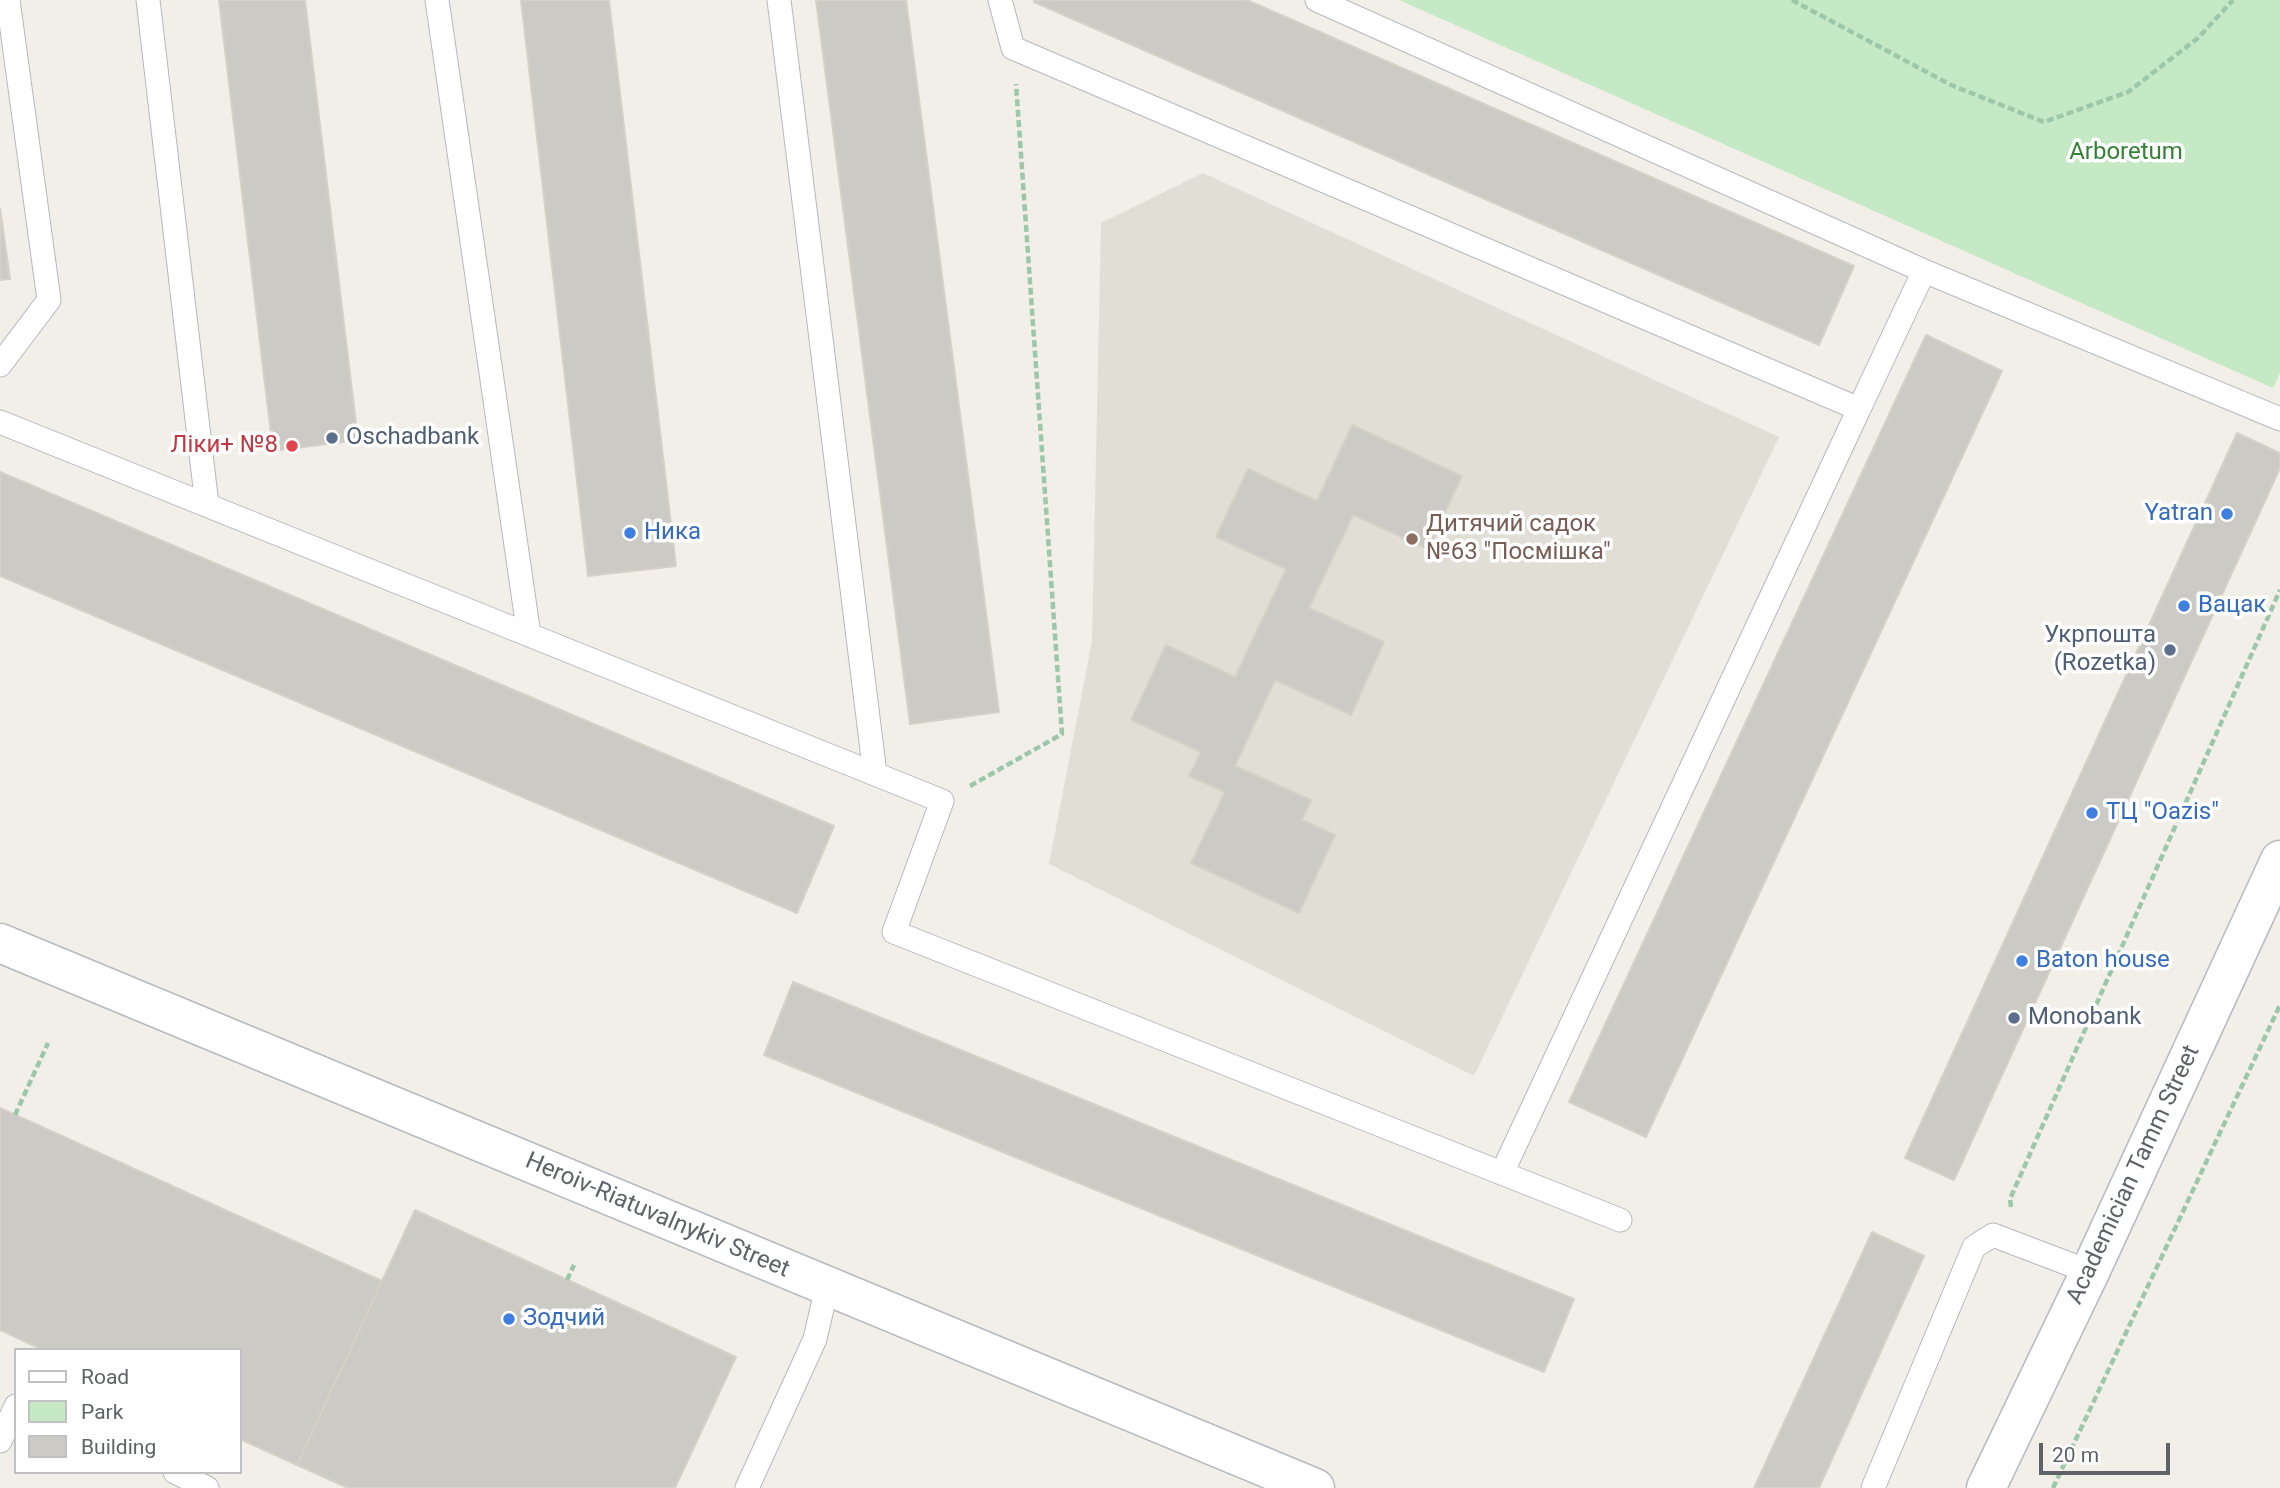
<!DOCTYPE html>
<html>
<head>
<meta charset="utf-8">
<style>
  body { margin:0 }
  #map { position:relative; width:2280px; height:1488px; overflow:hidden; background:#f1efe8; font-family:Roboto,sans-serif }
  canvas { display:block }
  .legend { position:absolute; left:14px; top:1348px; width:228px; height:126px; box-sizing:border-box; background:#fff; border:2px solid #bfc1c3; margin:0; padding:9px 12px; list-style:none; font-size:21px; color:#5f6368 }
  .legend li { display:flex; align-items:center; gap:14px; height:35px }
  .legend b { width:35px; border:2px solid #bfc1c3 }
  .scale { position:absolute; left:2039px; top:1443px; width:131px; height:32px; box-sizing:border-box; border:4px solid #5f6368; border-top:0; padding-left:9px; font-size:21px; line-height:24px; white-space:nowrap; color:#5f6368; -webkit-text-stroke:5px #fff; paint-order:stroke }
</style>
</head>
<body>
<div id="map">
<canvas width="2280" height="1488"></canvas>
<ul class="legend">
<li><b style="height:9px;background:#fff"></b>Road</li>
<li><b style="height:19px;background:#c5e8c5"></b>Park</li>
<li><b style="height:19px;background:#cccac5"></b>Building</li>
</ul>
<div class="scale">20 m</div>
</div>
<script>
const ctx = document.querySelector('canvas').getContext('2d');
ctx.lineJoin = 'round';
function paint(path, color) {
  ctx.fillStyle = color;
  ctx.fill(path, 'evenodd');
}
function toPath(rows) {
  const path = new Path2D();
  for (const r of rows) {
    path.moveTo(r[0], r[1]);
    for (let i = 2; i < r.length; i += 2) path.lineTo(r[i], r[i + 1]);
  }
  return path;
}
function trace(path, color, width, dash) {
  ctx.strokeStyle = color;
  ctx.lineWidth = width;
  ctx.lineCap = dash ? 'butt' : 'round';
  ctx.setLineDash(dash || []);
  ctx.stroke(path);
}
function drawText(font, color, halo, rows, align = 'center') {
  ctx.font = font + ' Roboto,sans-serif';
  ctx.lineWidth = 7;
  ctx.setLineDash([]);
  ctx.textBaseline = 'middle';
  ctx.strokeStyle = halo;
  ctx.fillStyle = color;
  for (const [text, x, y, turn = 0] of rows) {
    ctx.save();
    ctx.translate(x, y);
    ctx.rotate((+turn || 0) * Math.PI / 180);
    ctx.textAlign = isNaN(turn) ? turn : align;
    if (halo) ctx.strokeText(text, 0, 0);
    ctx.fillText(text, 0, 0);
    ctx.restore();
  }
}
paint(toPath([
  [1203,173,1779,437,1474,1076,1049,864,1092,641,1101,223]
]), '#e1ded6');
paint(toPath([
  [1399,0,2280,0,2280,373,2273,388]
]), '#c5e8c5');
const building = toPath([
  [219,0,305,0,358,440,273,451,219,0],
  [521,0,609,0,676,566,588,576,521,0],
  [816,0,906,0,999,712,910,724,816,0],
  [1034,0,1247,0,1854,266,1819,345,1034,2,1034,0],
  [0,208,10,279,0,280,0,208],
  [1926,335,2002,371,1646,1137,1569,1102,1926,335],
  [1352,425,1462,476,1428,549,1353,515,1309,608,1384,642,1351,715,1275,680,1235,766,1311,800,1302,820,1335,835,1299,913,1191,863,1225,792,1189,776,1201,752,1131,720,1166,645,1235,677,1286,569,1216,537,1248,469,1317,501,1352,425],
  [2237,433,2280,453,2280,468,1954,1180,1905,1158,2237,433],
  [0,472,834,826,797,913,0,576,0,472],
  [793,982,1574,1299,1544,1372,764,1055,793,982],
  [0,1108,382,1281,297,1465,240,1439,240,1350,43,1350,0,1330,0,1108],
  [415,1210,736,1357,675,1488,348,1488,297,1465,415,1210],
  [1872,1232,1924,1256,1819,1488,1754,1488,1872,1232]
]);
paint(building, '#cccac5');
trace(building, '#d6d1c6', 2);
const lane = toPath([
  [148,0,207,505],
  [437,0,529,635],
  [779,0,875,774],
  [1000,0,1013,48,1859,409,1924,271],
  [1317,0,1924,271,2280,419],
  [0,365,49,300,8,0],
  [0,422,942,801,894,932,1620,1220],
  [1502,1173,1859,409],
  [0,1441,16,1406],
  [175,1472,207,1488],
  [747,1488,815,1339,827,1287],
  [1873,1488,1974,1247,1993,1235,2090,1272]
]);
const secondary = toPath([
  [0,943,1315,1488],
  [1986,1488,2090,1272,2280,860]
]);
trace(lane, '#b5b8bc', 25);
trace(secondary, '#b6babf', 41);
trace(toPath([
  [1792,0,1951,85,2044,122,2128,92,2198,38,2233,0],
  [970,786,1062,734,1016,84],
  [15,1115,48,1043],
  [2011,1207,2010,1199,2280,590],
  [567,1280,574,1265],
  [2053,1488,2280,1005]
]), '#9cc7a9', 4.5, [7, 3.5]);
trace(lane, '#fff', 23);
trace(secondary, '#fff', 38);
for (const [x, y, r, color] of [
  [332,438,7,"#5c6f8a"],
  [292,446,7,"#e0444e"],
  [2227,514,7,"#3f7fe0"],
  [630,533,7,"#3f7fe0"],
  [1412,539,7,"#8d6e63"],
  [2184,606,7,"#3f7fe0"],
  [2170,650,7,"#5c6f8a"],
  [2092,813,7,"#3f7fe0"],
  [2022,961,7,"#3f7fe0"],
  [2014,1018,7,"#5c6f8a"],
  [509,1319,7,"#3f7fe0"]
]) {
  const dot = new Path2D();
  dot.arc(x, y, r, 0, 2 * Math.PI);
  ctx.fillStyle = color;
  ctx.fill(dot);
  trace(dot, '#fff', 2.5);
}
drawText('24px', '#348238', '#fff', [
  ["Arboretum",2126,153]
]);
drawText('24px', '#4e5e75', '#fff', [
  ["Oschadbank",346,438],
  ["Укрпошта",2156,636,"right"],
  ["(Rozetka)",2156,664,"right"],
  ["Monobank",2028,1018]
], 'left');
drawText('24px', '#be3a42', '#fff', [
  ["Ліки+ №8",278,446]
], 'right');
drawText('24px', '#366cbe', '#fff', [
  ["Yatran",2213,514,"right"],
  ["Ника",644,533],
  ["Вацак",2198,606],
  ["ТЦ \"Oazis\"",2106,813],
  ["Baton house",2036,961],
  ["Зодчий",523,1319]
], 'left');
drawText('24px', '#785e54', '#fff', [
  ["Дитячий садок",1426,525],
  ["№63 \"Посмішка\"",1426,553]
], 'left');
drawText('24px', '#5f6368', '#fff', [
  ["Academician Tamm Street",2134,1175,-65],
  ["Heroiv-Riatuvalnykiv Street",657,1216,23]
]);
</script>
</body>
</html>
